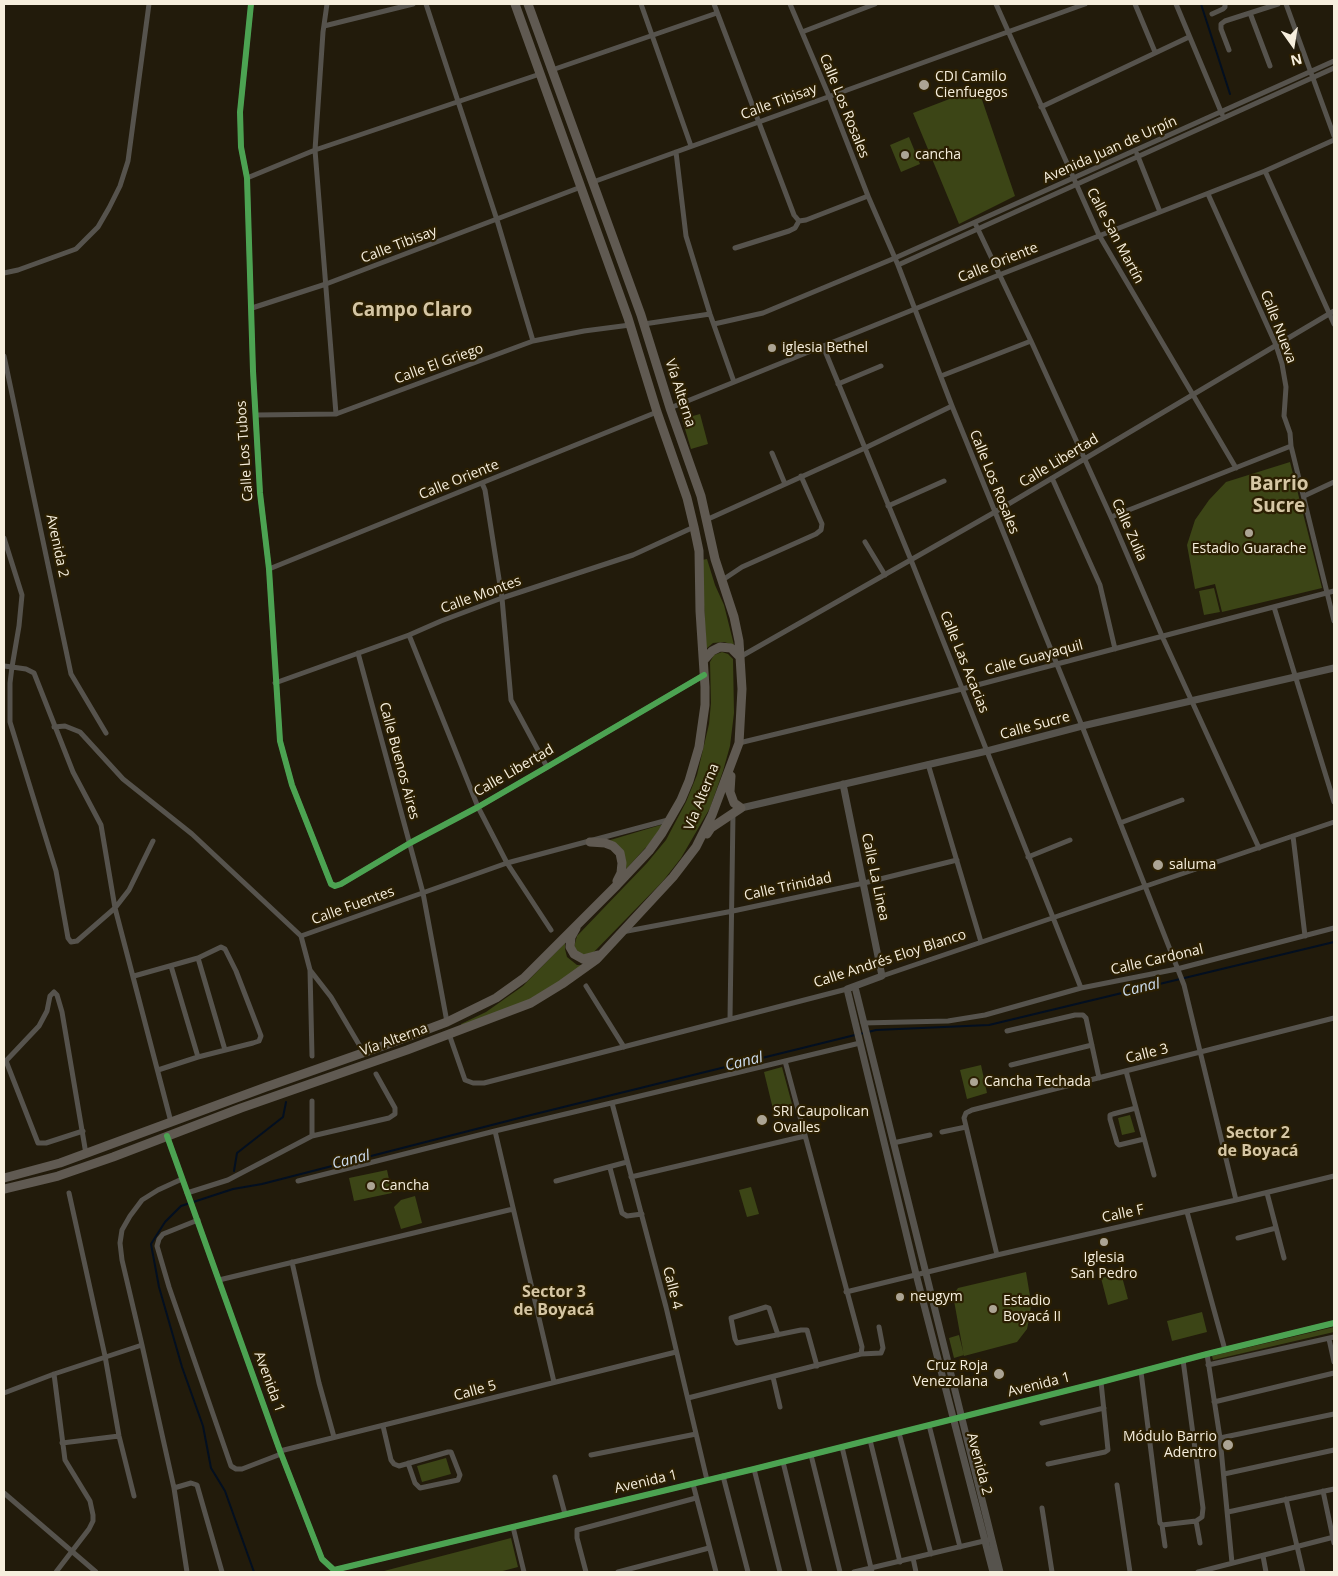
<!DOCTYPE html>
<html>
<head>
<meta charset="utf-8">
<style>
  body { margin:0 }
  #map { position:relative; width:1338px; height:1576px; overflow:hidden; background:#221b0b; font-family:"Open Sans",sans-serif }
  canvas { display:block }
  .frame { position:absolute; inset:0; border:5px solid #f6eedd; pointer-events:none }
  .north { position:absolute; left:1268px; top:20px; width:50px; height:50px; -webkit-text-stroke:4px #2b1f02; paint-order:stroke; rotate:167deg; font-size:14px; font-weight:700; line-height:20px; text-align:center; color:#f6eedd }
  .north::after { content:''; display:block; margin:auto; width:18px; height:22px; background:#f6eedd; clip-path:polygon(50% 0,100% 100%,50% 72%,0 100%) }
</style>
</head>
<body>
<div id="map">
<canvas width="1338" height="1576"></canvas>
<div class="frame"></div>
<div class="north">N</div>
</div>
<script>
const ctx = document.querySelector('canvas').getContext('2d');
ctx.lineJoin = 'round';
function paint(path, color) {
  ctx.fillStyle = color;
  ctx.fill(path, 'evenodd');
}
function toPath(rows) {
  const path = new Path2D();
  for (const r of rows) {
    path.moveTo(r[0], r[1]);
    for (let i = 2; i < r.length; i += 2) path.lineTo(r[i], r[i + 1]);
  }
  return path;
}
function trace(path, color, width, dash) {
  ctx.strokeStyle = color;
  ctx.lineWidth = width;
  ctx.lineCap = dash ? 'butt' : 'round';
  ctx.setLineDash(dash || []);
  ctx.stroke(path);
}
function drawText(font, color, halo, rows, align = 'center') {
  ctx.font = font + ' "Open Sans",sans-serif';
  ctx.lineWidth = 4.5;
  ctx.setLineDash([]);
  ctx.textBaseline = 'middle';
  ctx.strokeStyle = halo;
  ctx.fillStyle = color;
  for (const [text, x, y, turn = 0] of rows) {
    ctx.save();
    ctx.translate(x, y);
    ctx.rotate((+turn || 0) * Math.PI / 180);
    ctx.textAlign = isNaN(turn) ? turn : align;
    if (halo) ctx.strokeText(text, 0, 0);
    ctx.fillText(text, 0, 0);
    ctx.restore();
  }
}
paint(toPath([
  [978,88,1015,196,959,224,913,113],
  [909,137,920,164,901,172,890,145],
  [700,414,708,444,691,449,682,419],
  [1290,462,1322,588,1222,612,1215,584,1195,589,1187,545,1195,520,1209,500,1226,482],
  [707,559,715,585,724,605,734,645,724,642,713,643,706,649,702,560],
  [1214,588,1220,612,1204,615,1199,591],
  [722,652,728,654,733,659,734,713,730,746,723,771,710,808,681,858,663,881,591,955,581,955,577,951,574,947,577,936,647,863,666,840,686,802,697,775,709,724,711,703,710,662,714,655],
  [664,824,648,845,626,869,625,858,607,841],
  [565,943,565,949,567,957,577,965,584,965,568,978,521,1004,462,1027,461,1024,486,1012,523,986],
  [981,1065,987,1093,967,1099,960,1070],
  [782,1067,792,1104,773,1109,764,1072],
  [1130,1115,1135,1132,1122,1135,1118,1118],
  [387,1170,392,1193,354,1201,349,1178],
  [751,1187,759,1214,747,1217,739,1190],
  [415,1196,422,1223,401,1229,394,1207,401,1200],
  [1026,1272,1031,1302,1030,1315,1027,1329,1017,1342,964,1356,953,1295,958,1288],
  [1121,1273,1128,1299,1108,1305,1101,1278],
  [1202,1312,1207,1332,1172,1341,1167,1321],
  [1334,1327,1334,1332,1213,1360,1212,1356],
  [959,1335,964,1355,954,1358,949,1338],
  [446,1458,451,1474,422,1482,417,1466],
  [511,1538,518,1567,499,1572,384,1572,384,1571]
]), '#3c4516');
trace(toPath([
  [1201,4,1230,94],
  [860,1034,876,1030,989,1025,1334,942],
  [234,1171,237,1153,283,1117,286,1102],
  [254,1572,225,1491,211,1468,203,1426,182,1367,159,1287,151,1244,165,1222,181,1206,233,1189,262,1184,523,1117,855,1035]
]), '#030f20', 2);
trace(toPath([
  [251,4,240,112,241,147,247,178,253,371,260,493,269,569,280,741,292,785,331,884,335,886,341,884,410,843,478,807,547,767,704,675],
  [327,4,323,32,315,150,336,414],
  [426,4,497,220,533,341],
  [641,4,691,146],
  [714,4,794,215,799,221,806,220,868,196],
  [790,4,829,96,868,196,898,265,952,406,1082,726,1184,985,1236,1200],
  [996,4,1099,235,1236,468],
  [1135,4,1155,52],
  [1176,4,1222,114],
  [1286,4,1334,136],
  [1250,13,1270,66],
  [1212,14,1223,9,1225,7,1225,4],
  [324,26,413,4],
  [802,32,875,4],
  [1229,50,1221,29,1221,24,1225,21,1278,4],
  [552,70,717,13],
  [1041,107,1189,37],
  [676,152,686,236,710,314,734,382],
  [1137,154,1160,212],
  [1265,171,1334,324],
  [247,178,315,150,540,74],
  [593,182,1085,4],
  [1208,194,1276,345,1282,364,1286,387,1284,416,1290,433,1291,446,1334,621],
  [975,223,1031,341,1111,517,1162,636,1259,848],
  [735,248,789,231,795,228,799,221],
  [898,265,1334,68],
  [4,273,18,270,76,249,98,227,109,208,120,186,128,161,149,4],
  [252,308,326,284,581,187],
  [644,324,710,314],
  [714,324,763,313,895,258,1334,61],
  [823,346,911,560,1081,988],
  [4,356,71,674,106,733],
  [941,376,1031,341],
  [838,384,881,366],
  [670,408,999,275,1265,171,1334,140],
  [256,415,336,414,533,341,584,331,630,325],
  [772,453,785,484],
  [1052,478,1100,585,1115,649],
  [482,483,485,490,502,598,511,700,547,767],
  [1304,496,1334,482],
  [888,506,944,481],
  [1111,517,1291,446],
  [706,520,865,448,952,406],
  [4,538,22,595,19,626,12,667,4,666],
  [865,542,885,575],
  [269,569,657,412],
  [721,581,742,567,816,534,821,530,822,524,801,476],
  [1274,607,1334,802],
  [409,635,478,807,507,863,551,930],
  [358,653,423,893,447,1022],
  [740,657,995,512,1334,311],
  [275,683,409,635,441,621,502,598,633,555,694,527],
  [54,727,65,726,80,732,123,779,192,834,301,936,507,863,668,820],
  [739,743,962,689,1334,591],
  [928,764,981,942],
  [1120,823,1182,800],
  [1293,836,1305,936],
  [153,841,129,890,115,908,77,941,71,942,68,938,56,871,10,722,10,683,12,667,26,669,34,673,73,772,101,825,115,908,171,1122],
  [1028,857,1070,840],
  [622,932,733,911,864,883,957,860],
  [301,936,310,970,312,1056],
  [198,958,225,1050],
  [171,966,198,1057],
  [310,970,331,997,364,1053],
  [134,976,198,958,221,947,225,949,236,971,261,1036,259,1041,253,1043,198,1057,158,1070],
  [882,976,1334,822],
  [586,986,624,1047],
  [730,1019,733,813],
  [863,1023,948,1021,985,1015,1081,988,1177,969,1334,928],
  [1007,1031,1075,1015,1083,1015,1086,1018,1099,1078],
  [449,1034,465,1080,473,1083,484,1083,847,989],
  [6,1061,38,1143,46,1143,83,1131],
  [785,1061,862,1347,861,1354],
  [4,1063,39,1026,47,1011,50,996,54,992,57,995,62,1012,86,1154],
  [1011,1065,1092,1045],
  [1126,1071,1154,1175],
  [612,1103,666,1307,707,1480],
  [1136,1108,1113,1114,1110,1115,1110,1119,1117,1143,1119,1145,1144,1139],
  [495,1131,554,1382],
  [942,1132,966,1127],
  [167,1136,280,1451,322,1559,334,1570,754,1469,1101,1382,1207,1354,1334,1323],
  [312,1136,312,1101],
  [893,1143,930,1135],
  [610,1168,622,1213,627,1216,642,1214],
  [631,1177,805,1136],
  [182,1179,158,1190,142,1200,130,1216,122,1230,120,1243,122,1260,142,1345,174,1488,187,1572],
  [298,1181,495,1131,860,1043],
  [556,1181,627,1162],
  [69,1193,105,1356,119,1436,134,1496],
  [187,1193,228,1180,312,1136,389,1118,395,1114,395,1108,376,1074],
  [1267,1193,1284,1258],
  [1187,1212,1225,1350],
  [198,1220,163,1234,159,1239,157,1246,169,1287,231,1466,236,1469,242,1469,281,1454],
  [1238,1238,1276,1228],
  [997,1255,964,1118,966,1113,972,1110,1334,1018],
  [292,1262,319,1383,334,1437],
  [219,1280,513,1209],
  [846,1292,997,1255,1236,1200,1334,1176],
  [778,1335,769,1308,766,1307,731,1318,735,1339,737,1343,801,1330,807,1330,817,1366],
  [1329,1339,1334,1362],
  [1207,1354,1220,1438,1232,1563],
  [1208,1365,1334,1337],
  [1141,1372,1160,1523,1162,1525,1196,1521,1202,1517,1203,1508,1183,1360],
  [54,1374,65,1460,90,1501,93,1515,93,1521,89,1529,56,1572],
  [773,1377,780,1407],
  [4,1393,54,1374,142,1345],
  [688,1398,861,1354,881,1353,883,1348,879,1327],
  [1214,1402,1334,1373],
  [1042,1423,1104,1408],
  [929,1425,960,1547],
  [383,1426,391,1460,394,1464,399,1466,448,1452,451,1452,460,1475,458,1480,420,1488,415,1483,408,1463],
  [899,1433,931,1554],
  [1220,1438,1334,1414],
  [870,1440,900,1562],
  [62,1443,119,1436],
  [842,1447,872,1572],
  [280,1451,676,1352],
  [591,1455,696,1434],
  [811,1455,840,1572],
  [783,1462,810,1572],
  [1048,1464,1105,1452,1108,1450,1101,1382],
  [754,1469,780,1572],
  [1224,1474,1334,1450],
  [723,1476,748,1572],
  [555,1477,565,1514],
  [693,1484,716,1572],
  [1117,1485,1130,1572],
  [174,1488,191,1483,197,1485,222,1572],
  [1323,1491,1334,1543],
  [4,1493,96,1572],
  [1286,1499,1303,1572],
  [1042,1508,1052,1572],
  [1228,1512,1334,1489],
  [1196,1521,1200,1543],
  [1162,1525,1165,1546],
  [513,1527,524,1572],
  [1263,1556,1266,1572],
  [913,1558,916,1572],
  [586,1572,577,1538,577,1530,696,1498],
  [618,1572,709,1548],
  [854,1572,988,1540],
  [1198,1572,1334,1537]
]), '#56534d', 5);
trace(toPath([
  [843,784,882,976,847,989,916,1274,993,1572],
  [741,808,987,751,1082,726,1334,668],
  [855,987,1000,1572]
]), '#56534d', 7);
trace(toPath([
  [704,660,712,651,720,647,731,648,740,657],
  [707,834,711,828,741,808,734,803,730,792,731,776],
  [590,842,605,843,613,846,620,853,622,863,621,873,617,881],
  [576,928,571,937,570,947,574,954,583,959,598,955],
  [4,1178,60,1163,266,1087,391,1043,447,1022,496,998,524,978,617,885,649,851,662,833,681,800,689,781,699,747,705,705,705,687,700,611,699,551,694,527,687,498,657,412,628,318,515,4],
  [4,1189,58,1176,113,1157,241,1108,407,1050,531,1003,562,984,597,959,673,877,696,847,712,815,739,743,742,689,739,641,734,617,715,559,701,496,670,408,641,315,528,4]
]), '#605a52', 9);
trace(toPath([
  [251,4,240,112,241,147,247,178,253,371,260,493,269,569,280,741,292,785,331,884,335,886,341,884,410,843,478,807,547,767,704,675],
  [167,1136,280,1451,322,1559,334,1570,754,1469,1101,1382,1207,1354,1334,1323]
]), '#4ca352', 6);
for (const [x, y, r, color] of [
  [924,85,6,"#aca494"],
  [905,155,5,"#aca494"],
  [772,348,5,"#aca494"],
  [1249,533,5,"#aca494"],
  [1158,865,6,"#aca494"],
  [974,1082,5,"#aca494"],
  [762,1120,6,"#aca494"],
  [371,1186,5,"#aca494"],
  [1104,1242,5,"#aca494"],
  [900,1297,5,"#aca494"],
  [993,1309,5,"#aca494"],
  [999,1374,6,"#aca494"],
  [1228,1445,6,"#aca494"]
]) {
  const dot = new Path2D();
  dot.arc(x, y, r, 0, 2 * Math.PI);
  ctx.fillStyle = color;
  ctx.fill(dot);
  trace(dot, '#2b1f02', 2);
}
drawText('14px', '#f6eedd', '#2b1f02', [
  ["CDI Camilo",935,77],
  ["Cienfuegos",935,93],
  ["cancha",915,155],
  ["iglesia Bethel",782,348],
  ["Estadio Guarache",1249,549,"center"],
  ["saluma",1169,865],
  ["Cancha Techada",984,1082],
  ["SRI Caupolican",773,1112],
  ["Ovalles",773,1128],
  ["Cancha",381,1186],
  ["Iglesia",1104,1258,"center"],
  ["San Pedro",1104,1274,"center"],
  ["neugym",910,1297],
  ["Estadio",1003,1301],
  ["Boyacá II",1003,1317],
  ["Cruz Roja",988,1366,"right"],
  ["Venezolana",988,1382,"right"],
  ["Módulo Barrio",1217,1437,"right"],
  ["Adentro",1217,1453,"right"]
], 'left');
drawText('14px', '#f6eedd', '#2b1f02', [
  ["Calle Tibisay",779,102,-20],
  ["Calle Los Rosales",844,106,68],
  ["Avenida Juan de Urpín",1110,150,-24],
  ["Calle San Martín",1115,236,62],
  ["Calle Tibisay",399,245,-21],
  ["Calle Oriente",998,263,-22],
  ["Calle Nueva",1278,327,69],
  ["Calle El Griego",439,364,-20],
  ["Vía Alterna",680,393,72],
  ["Calle Los Tubos",245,451,-94],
  ["Calle Libertad",1059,461,-31],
  ["Calle Oriente",459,480,-22],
  ["Calle Los Rosales",994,482,68],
  ["Calle Zulia",1129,530,66],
  ["Avenida 2",57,546,78],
  ["Calle Montes",481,595,-20],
  ["Calle Guayaquil",1034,658,-15],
  ["Calle Las Acacias",964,662,68],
  ["Calle Sucre",1035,726,-15],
  ["Calle Buenos Aires",399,761,75],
  ["Calle Libertad",514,771,-30],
  ["Vía Alterna",702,797,-68],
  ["Calle La Linea",875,877,78],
  ["Calle Trinidad",788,887,-12],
  ["Calle Fuentes",353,906,-20],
  ["Calle Andrés Eloy Blanco",890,959,-18],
  ["Calle Cardonal",1157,960,-13],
  ["Vía Alterna",394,1040,-20],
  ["Calle 3",1147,1054,-14],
  ["Calle F",1123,1214,-12],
  ["Calle 4",672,1288,76],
  ["Avenida 1",269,1382,70],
  ["Avenida 1",1039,1385,-14],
  ["Calle 5",475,1391,-15],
  ["Avenida 2",979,1464,75],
  ["Avenida 1",646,1482,-13]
]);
drawText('italic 15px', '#ccdcee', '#2b1f02', [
  ["Canal",1141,988,-13],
  ["Canal",744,1062,-14],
  ["Canal",351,1160,-14]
]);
drawText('bold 16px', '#d5c6a4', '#2b1f02', [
  ["Sector 2",1258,1133],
  ["de Boyacá",1258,1151],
  ["Sector 3",554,1292],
  ["de Boyacá",554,1310]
]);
drawText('bold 19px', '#d5c6a4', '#2b1f02', [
  ["Campo Claro",412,311],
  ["Barrio",1279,485],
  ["Sucre",1279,507]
]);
</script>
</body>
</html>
